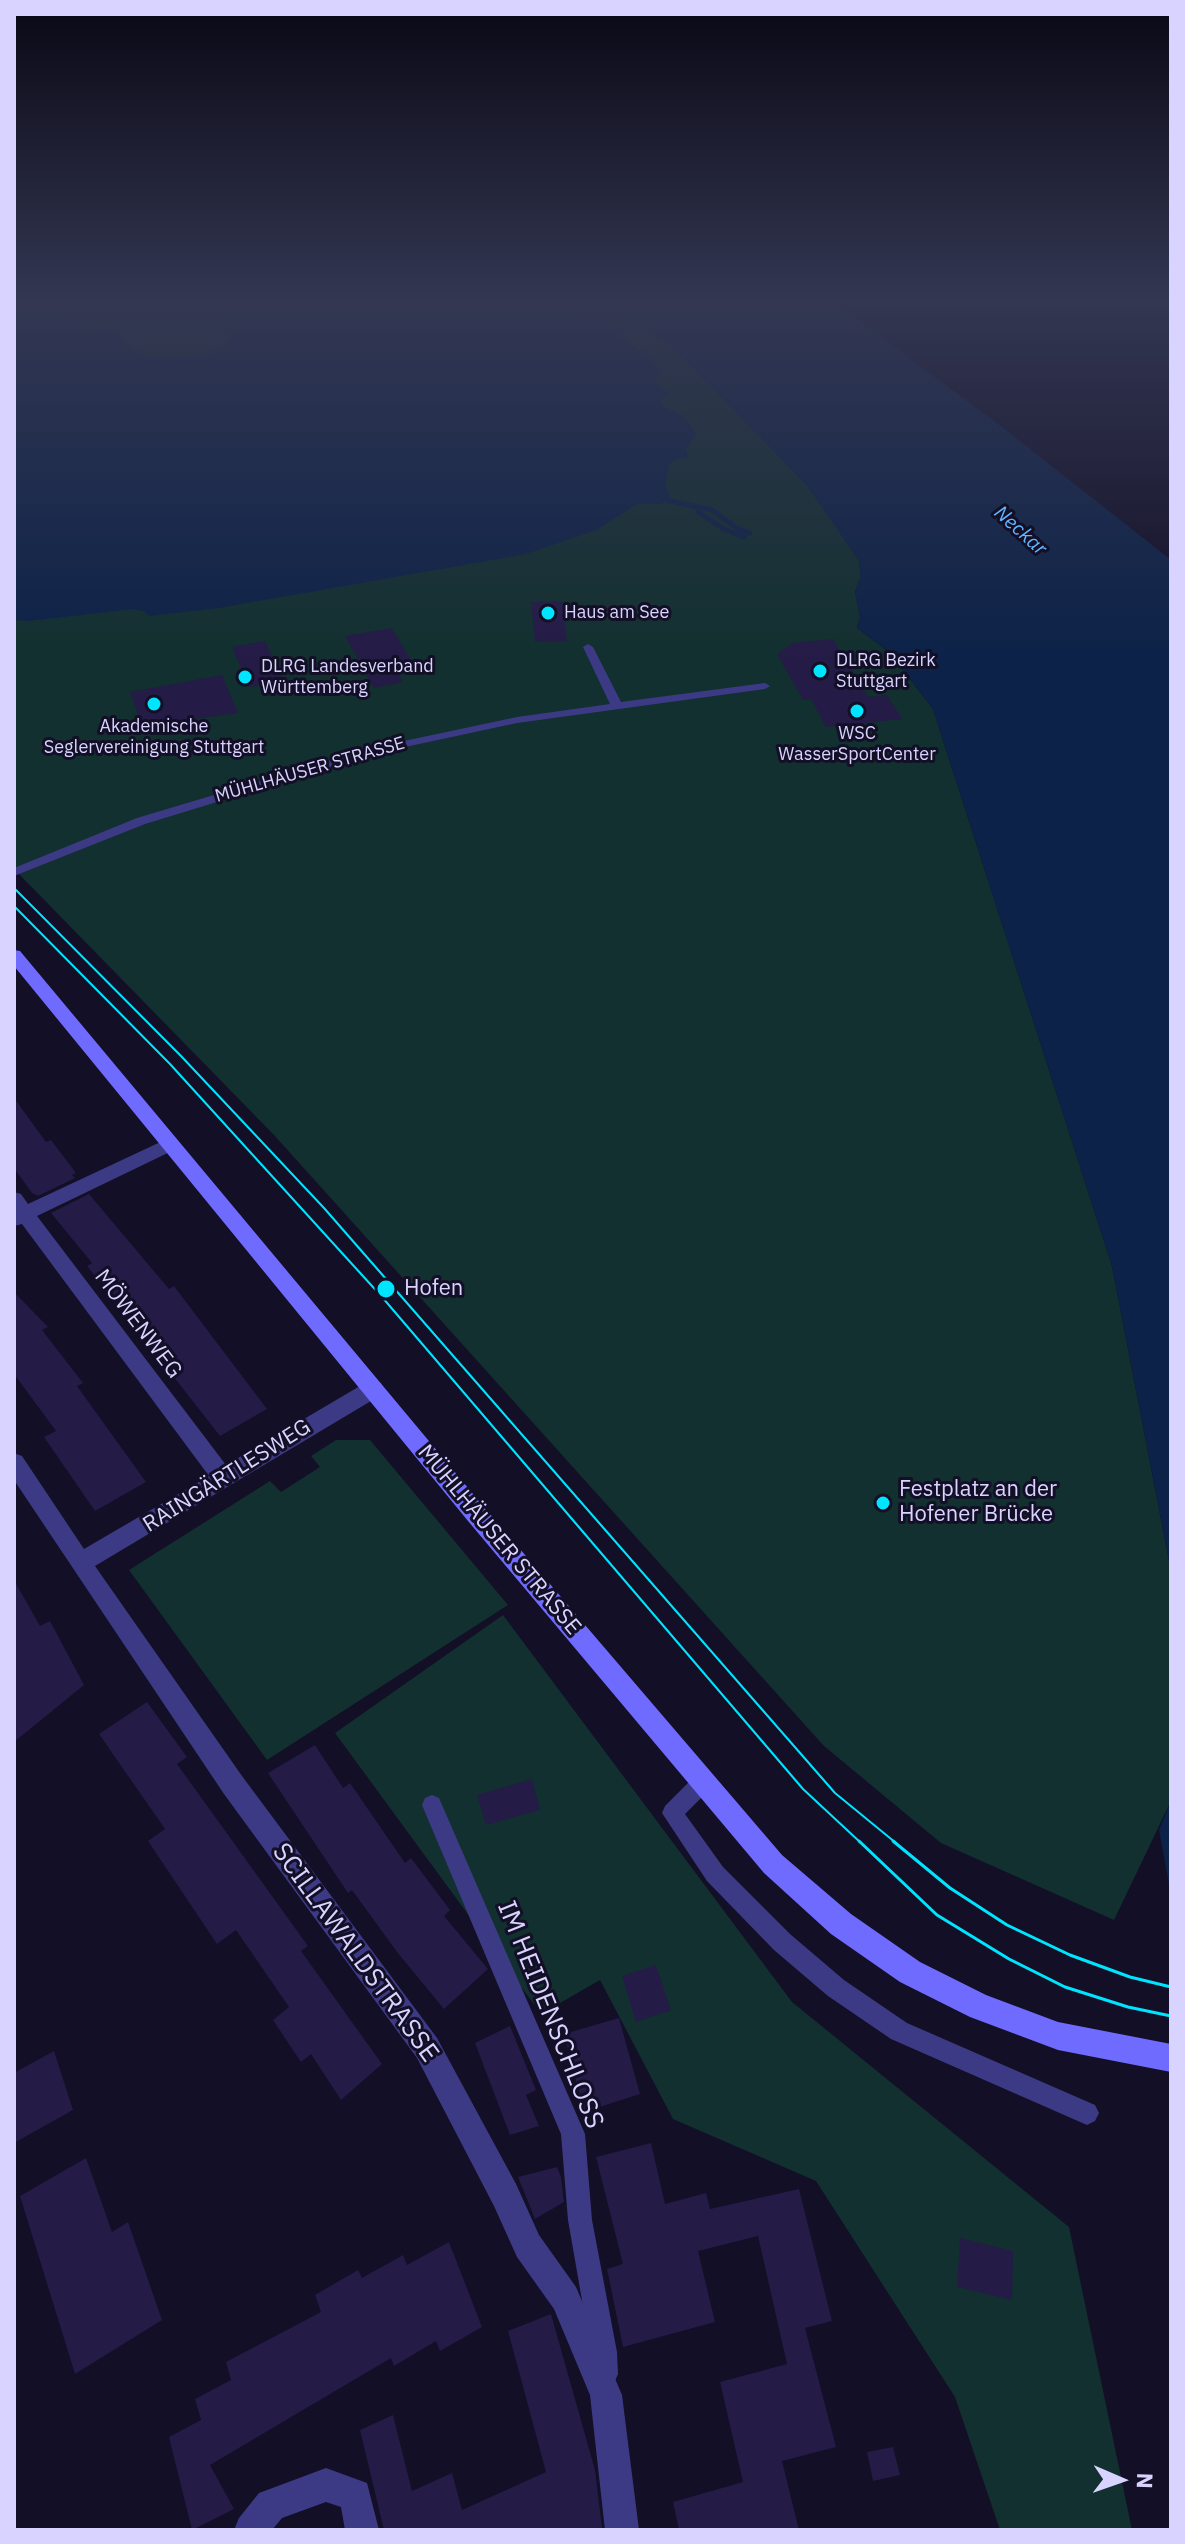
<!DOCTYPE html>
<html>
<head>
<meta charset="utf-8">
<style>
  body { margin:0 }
  #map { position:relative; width:1185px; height:2544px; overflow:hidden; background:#130f26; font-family:"IBM Plex Sans",sans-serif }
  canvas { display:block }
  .frame { position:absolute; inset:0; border:16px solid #d9d4ff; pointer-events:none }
  .north { position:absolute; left:1081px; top:2440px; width:80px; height:80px; -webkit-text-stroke:6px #130f26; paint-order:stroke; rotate:92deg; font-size:22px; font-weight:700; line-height:32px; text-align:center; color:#d9d4ff }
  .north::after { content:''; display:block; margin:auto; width:28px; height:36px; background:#d9d4ff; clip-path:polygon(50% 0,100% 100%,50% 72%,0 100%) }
</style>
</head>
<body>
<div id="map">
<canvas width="1185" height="2544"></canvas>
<div class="frame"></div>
<div class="north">N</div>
</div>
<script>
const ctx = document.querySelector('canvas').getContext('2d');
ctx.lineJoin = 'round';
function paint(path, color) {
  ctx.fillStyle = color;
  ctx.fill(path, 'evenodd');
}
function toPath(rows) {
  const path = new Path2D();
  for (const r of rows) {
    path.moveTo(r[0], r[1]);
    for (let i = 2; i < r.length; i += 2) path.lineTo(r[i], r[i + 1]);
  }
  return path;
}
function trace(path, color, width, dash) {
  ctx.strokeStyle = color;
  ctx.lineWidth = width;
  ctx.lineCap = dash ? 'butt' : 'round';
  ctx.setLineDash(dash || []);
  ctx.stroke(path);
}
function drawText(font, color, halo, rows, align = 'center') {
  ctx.font = font + ' "IBM Plex Sans",sans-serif';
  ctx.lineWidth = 6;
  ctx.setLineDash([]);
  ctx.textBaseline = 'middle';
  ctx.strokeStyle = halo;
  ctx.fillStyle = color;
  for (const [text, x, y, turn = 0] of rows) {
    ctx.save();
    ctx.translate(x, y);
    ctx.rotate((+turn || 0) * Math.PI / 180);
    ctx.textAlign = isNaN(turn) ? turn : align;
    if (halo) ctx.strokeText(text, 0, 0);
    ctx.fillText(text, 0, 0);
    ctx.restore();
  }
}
paint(toPath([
  [14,303,611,303,675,349,807,485,831,519,859,561,861,577,855,592,860,617,857,628,889,652,933,709,1112,1266,1171,1571,1171,1801,1114,1920,941,1843,824,1746,274,1135,14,869],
  [336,1440,370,1440,508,1605,267,1760,129,1570,270,1481,281,1492,320,1467,311,1456],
  [503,1615,792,2002,1069,2227,1132,2530,1000,2530,955,2397,816,2181,673,2119,600,1980,541,2014,335,1733]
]), '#12302f');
paint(toPath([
  [14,303,66,303,91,330,113,330,132,350,153,357,173,358,211,353,229,341,231,337,225,330,239,322,218,303,575,303,626,331,619,337,650,358,661,372,654,383,669,392,670,396,660,399,664,407,683,416,697,434,686,449,689,458,675,460,669,465,665,484,670,497,661,504,637,504,596,530,526,554,219,608,149,616,144,611,133,609,28,621,14,620],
  [611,303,835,303,1006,430,1171,560,1171,1571,1112,1266,933,709,889,652,857,628,860,617,855,592,861,577,859,561,807,485,675,349],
  [1171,1801,1171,1895,1159,1830]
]), '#0c2248');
trace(toPath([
  [666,500,712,510,738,529,750,533],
  [698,512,724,529,744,537]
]), '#0c2248', 5);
paint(toPath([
  [562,601,567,641,535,642,531,602],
  [392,628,414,665,395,669,403,682,374,688,345,636],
  [833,639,868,697,887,695,902,719,826,727,811,699,803,700,777,654,792,643],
  [265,641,284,681,249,687,232,647],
  [222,675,238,713,142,726,130,692],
  [14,1098,46,1142,51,1140,76,1173,72,1175,75,1178,38,1196,32,1193,14,1168],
  [89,1194,169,1289,174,1286,267,1409,220,1436,87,1266,92,1263,51,1213],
  [14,1292,48,1327,42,1330,83,1383,77,1386,146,1482,95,1511,44,1437,56,1431,14,1374],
  [14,1580,40,1626,50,1621,84,1685,14,1742],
  [147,1702,187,1757,177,1764,308,1946,301,1951,382,2064,341,2100,311,2054,301,2062,273,2020,289,2007,236,1930,217,1944,148,1841,165,1829,99,1734],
  [315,1745,343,1788,350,1783,405,1863,411,1858,450,1910,444,1916,488,1969,444,2009,397,1952,352,1890,348,1893,268,1773],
  [532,1779,540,1810,486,1825,477,1795],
  [656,1965,671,2010,636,2022,622,1976],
  [619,2018,640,2094,584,2112,564,2034],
  [510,2026,536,2090,526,2095,539,2126,510,2135,475,2043],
  [54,2051,73,2110,14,2143,14,2073],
  [651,2143,665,2204,706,2193,710,2209,799,2189,832,2321,805,2328,836,2447,782,2461,799,2530,679,2530,673,2502,743,2482,720,2382,787,2364,758,2236,698,2251,715,2322,623,2347,607,2269,623,2264,596,2157],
  [86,2158,112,2232,128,2222,162,2320,75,2374,20,2196],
  [557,2167,561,2177,564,2202,535,2219,518,2177],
  [960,2238,1013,2251,1012,2300,957,2287],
  [449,2242,482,2327,440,2351,436,2341,394,2366,391,2358,210,2465,234,2509,192,2530,169,2437,201,2420,195,2399,231,2380,226,2362,321,2312,315,2295,358,2270,362,2278,403,2255,407,2265],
  [551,2314,595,2470,602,2528,384,2530,360,2430,393,2415,412,2491,452,2473,462,2510,546,2472,508,2331],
  [893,2447,900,2475,873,2481,867,2452]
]), '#241b47');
paint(toPath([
  [588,644,593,647,621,702,765,683,770,686,765,689,517,723,377,753,145,824,14,876,14,868,137,818,371,748,517,717,610,704,583,647,588,644],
  [703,1772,710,1775,713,1782,710,1789,685,1814,723,1867,790,1934,844,1980,907,2023,1095,2105,1099,2113,1095,2121,1087,2125,891,2039,828,1996,774,1950,707,1881,662,1813,665,1806,696,1775,703,1772],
  [432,1795,439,1798,585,2134,592,2220,617,2352,618,2374,614,2383,605,2387,596,2383,592,2374,591,2352,568,2220,561,2134,422,1805,425,1798,432,1795]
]), '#3d3a85');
paint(toPath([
  [169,1138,176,1139,178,1144,176,1149,37,1216,226,1465,365,1383,373,1381,381,1383,384,1389,381,1395,95,1566,242,1776,437,2038,516,2184,539,2235,576,2287,622,2395,639,2530,605,2530,590,2395,554,2309,517,2257,494,2206,417,2058,224,1794,14,1480,14,1453,22,1456,84,1549,209,1476,22,1224,14,1226,14,1192,21,1194,28,1204,169,1138],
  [326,2468,367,2483,379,2530,345,2530,341,2507,326,2502,282,2518,272,2530,234,2530,239,2518,259,2493,326,2468]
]), '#3d3a85');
paint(toPath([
  [14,950,20,951,484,1507,782,1855,851,1914,920,1962,986,1995,1058,2022,1171,2044,1171,2072,1058,2050,970,2017,900,1982,831,1934,764,1873,468,1521,14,966,14,950]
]), '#6f6bff');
trace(toPath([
  [14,888,181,1056,324,1208,835,1793,896,1843],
  [14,906,170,1064,382,1297,803,1789,861,1843]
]), '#00e5ff', 2);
trace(toPath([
  [859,1841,937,1915,1009,1959,1065,1987,1128,2007,1171,2016],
  [893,1841,950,1888,1007,1925,1070,1955,1130,1977,1171,1987]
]), '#00e5ff', 3);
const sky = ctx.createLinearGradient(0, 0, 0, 659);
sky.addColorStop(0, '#0a0815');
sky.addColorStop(0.46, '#333752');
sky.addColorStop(1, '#33375200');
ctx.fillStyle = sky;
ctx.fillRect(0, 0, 1185, 659);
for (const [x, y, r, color] of [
  [548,613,8,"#00e5ff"],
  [820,671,8,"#00e5ff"],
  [245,677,8,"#00e5ff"],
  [154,704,8,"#00e5ff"],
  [857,711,8,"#00e5ff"],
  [386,1289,10,"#00e5ff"],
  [883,1503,8,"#00e5ff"]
]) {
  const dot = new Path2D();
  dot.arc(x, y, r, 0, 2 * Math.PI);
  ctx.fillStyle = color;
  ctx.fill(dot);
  trace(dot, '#130f26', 3);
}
drawText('18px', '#d9d4ff', '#130f26', [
  ["Haus am See",564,613],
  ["DLRG Bezirk",836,661],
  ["Stuttgart",836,682],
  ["DLRG Landesverband",261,667],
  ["Württemberg",261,688],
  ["Akademische",154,727,"center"],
  ["Seglervereinigung Stuttgart",154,748,"center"],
  ["WSC",857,734,"center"],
  ["WasserSportCenter",857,755,"center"]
], 'left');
drawText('18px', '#d9d4ff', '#130f26', [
  ["MÜHLHÄUSER STRASSE",310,770,-16]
]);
drawText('italic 20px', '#62b6ff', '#130f26', [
  ["Neckar",1020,531,42]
]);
drawText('22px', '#d9d4ff', '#130f26', [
  ["Hofen",404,1289],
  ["Festplatz an der",899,1490],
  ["Hofener Brücke",899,1515]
], 'left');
drawText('22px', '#d9d4ff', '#130f26', [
  ["MÖWENWEG",138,1324,53],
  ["RAINGÄRTLESWEG",227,1476,-32],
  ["MÜHLHÄUSER STRASSE",499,1540,50]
]);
drawText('26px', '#d9d4ff', '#130f26', [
  ["SCILLAWALDSTRASSE",355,1953,54],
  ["IM HEIDENSCHLOSS",550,2015,68]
]);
</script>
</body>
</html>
